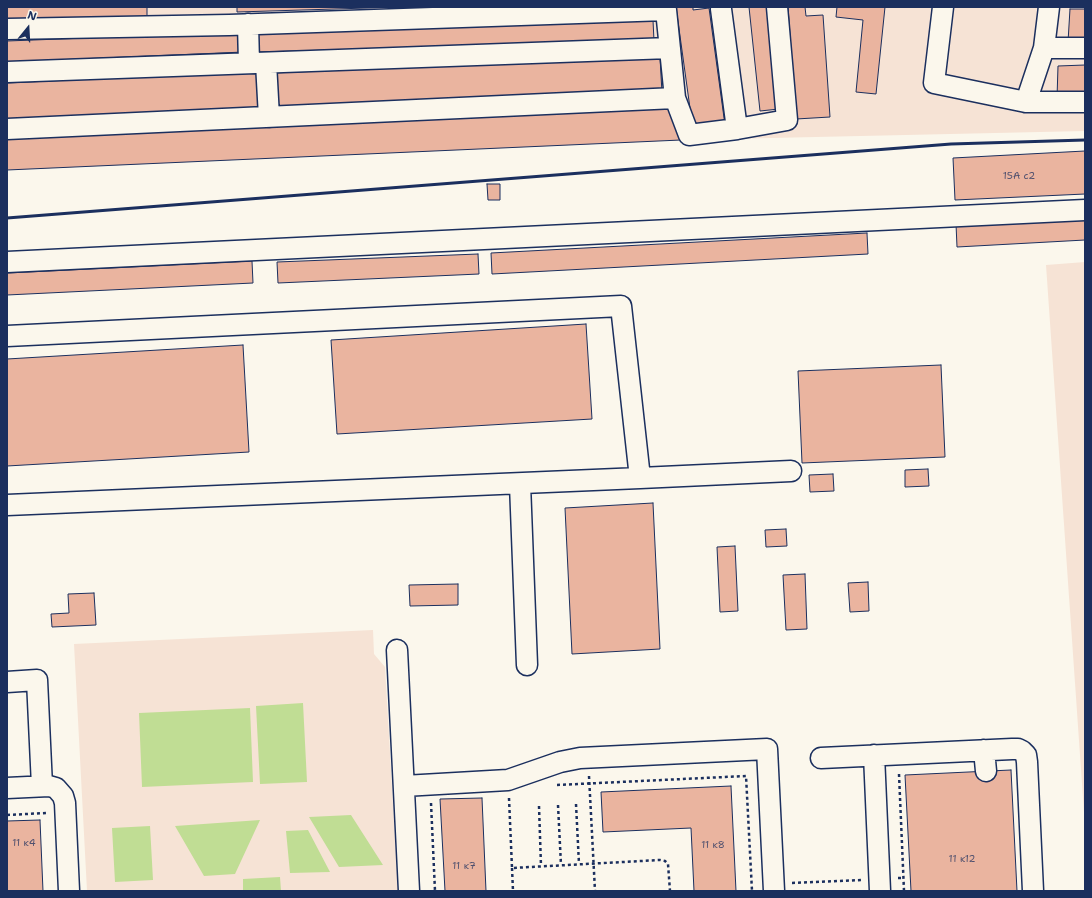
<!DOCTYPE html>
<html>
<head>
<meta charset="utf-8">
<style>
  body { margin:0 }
  #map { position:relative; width:1092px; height:898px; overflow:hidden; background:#fbf7ec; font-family:"Shantell Sans",sans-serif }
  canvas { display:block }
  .frame { position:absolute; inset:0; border:8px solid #1b2f5e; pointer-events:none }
  .north { position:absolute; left:8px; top:8px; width:40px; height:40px; -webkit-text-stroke:3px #fbf7ec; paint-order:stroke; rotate:18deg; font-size:11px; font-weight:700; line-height:16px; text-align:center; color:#1b2f5e }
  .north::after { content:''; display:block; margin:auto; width:14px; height:18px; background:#1b2f5e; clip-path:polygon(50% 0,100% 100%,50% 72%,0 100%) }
</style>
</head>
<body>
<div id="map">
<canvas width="1092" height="898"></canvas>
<div class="frame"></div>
<div class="north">N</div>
</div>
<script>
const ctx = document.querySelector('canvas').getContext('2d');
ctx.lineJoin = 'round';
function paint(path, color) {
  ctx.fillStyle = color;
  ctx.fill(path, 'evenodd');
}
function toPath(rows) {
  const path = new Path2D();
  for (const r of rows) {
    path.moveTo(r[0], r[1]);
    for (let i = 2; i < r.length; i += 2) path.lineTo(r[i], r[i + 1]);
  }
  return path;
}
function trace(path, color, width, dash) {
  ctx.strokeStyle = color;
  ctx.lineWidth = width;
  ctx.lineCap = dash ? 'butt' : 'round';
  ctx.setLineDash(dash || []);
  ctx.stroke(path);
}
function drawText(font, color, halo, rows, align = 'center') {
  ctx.font = font + ' "Shantell Sans",sans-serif';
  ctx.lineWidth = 3;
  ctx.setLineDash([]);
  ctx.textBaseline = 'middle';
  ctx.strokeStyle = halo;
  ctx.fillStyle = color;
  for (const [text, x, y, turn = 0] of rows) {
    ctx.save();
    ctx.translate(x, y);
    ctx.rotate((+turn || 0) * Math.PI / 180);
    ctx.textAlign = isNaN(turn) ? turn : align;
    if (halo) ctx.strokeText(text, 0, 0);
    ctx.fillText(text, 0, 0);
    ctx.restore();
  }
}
paint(toPath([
  [7,7,1085,7,1085,131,681,140,7,170],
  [1085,262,1085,827,1046,265],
  [373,630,374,654,385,667,398,891,87,891,74,644]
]), '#f6e3d5');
paint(toPath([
  [303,703,307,782,260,784,256,706],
  [250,708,253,782,142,787,139,713],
  [351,815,383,865,339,867,309,817],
  [260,820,235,874,204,876,175,826],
  [150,826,153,880,115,882,112,828],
  [308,830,330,872,290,873,286,831],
  [280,877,281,891,243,891,243,879]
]), '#c0dd94');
const building = toPath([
  [7,7,147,7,147,24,7,19,7,7],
  [237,7,400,7,237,12,237,7],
  [676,7,693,7,693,10,709,8,725,125,693,130,676,7],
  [749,7,768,7,779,109,760,111,749,7],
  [788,7,805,7,806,16,823,15,830,117,796,119,788,7],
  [837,7,885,7,876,94,856,92,863,20,836,17,837,7],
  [1070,9,1085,9,1085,42,1068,42,1070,9],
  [653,20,654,41,257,52,256,32,653,20],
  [244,32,244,52,7,62,7,41,244,32],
  [660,57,662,93,274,108,272,73,660,57],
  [1085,65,1085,98,1057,98,1058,66,1085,65],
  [263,71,264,109,7,120,7,83,263,71],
  [679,108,681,140,7,170,7,139,679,108],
  [1085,151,1085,194,955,200,953,158,1085,151],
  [487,184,500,184,500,200,488,200,487,184],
  [1085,217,1085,240,957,247,956,224,1085,217],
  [867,233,868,254,492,274,491,253,867,233],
  [478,254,479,274,278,283,277,262,478,254],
  [252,261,253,283,7,295,7,273,252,261],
  [586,324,592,419,337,434,331,340,586,324],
  [243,345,249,452,7,466,7,359,243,345],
  [941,365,945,457,802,463,798,371,941,365],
  [928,469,929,486,905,487,905,470,928,469],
  [833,474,834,491,810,492,809,475,833,474],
  [653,503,660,649,572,654,565,508,653,503],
  [786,529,787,546,766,547,765,530,786,529],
  [735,546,738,611,720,612,717,547,735,546],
  [805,574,807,629,786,630,783,575,805,574],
  [868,582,869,611,850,612,848,583,868,582],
  [458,584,458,605,410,606,409,585,458,584],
  [94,593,96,625,52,627,51,614,69,613,68,594,94,593],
  [1011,770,1017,891,911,891,905,775,1011,770],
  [731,786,736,891,694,891,691,828,603,832,601,792,731,786],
  [482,798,486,891,445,891,440,799,482,798],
  [40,820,43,891,7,891,7,821,40,820]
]);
paint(building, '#eab49f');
trace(building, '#1b2f5e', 1);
const minor = toPath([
  [943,7,934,83,1026,102,1044,48,1049,7],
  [248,24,249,63],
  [7,29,229,25,666,10,665,7],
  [1044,48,1085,48],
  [266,63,269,117],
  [7,72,670,48],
  [675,98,689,135,737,129,721,9],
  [1026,102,1085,102],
  [7,129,675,98,666,10],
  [737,129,787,120,777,7],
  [7,262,1085,210],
  [7,336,621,306,640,478,7,505],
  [640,478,791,471],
  [520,484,527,665],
  [397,650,409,891],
  [7,682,37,680,42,786],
  [984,750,986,771],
  [874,755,880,891],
  [821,758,1012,749,1018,749,1022,751,1026,755,1027,762,1033,891],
  [404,786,508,780,560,762,580,758,767,749,774,891],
  [7,788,49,786,56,788,63,796,65,803,69,891]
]);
trace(minor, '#1b2f5e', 23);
trace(toPath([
  [899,774,904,891],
  [589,776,595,891],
  [557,785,746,776,752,891],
  [509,798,512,868,660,860,665,861,668,864,670,891],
  [431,803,435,891],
  [576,804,579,864],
  [558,805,561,865],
  [539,806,541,866],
  [7,815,46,813],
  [512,868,513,891],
  [898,878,904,878],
  [792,883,861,880]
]), '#1b2f5e', 2.5, [3, 3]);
trace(minor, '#fbf7ec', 20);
trace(toPath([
  [7,218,951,144,1085,140]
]), '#1b2f5e', 3);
drawText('10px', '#4f506e', null, [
  ["15А с2",1019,176],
  ["11 к4",24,843],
  ["11 к8",713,845],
  ["11 к12",962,859],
  ["11 к7",464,866]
]);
</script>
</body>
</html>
